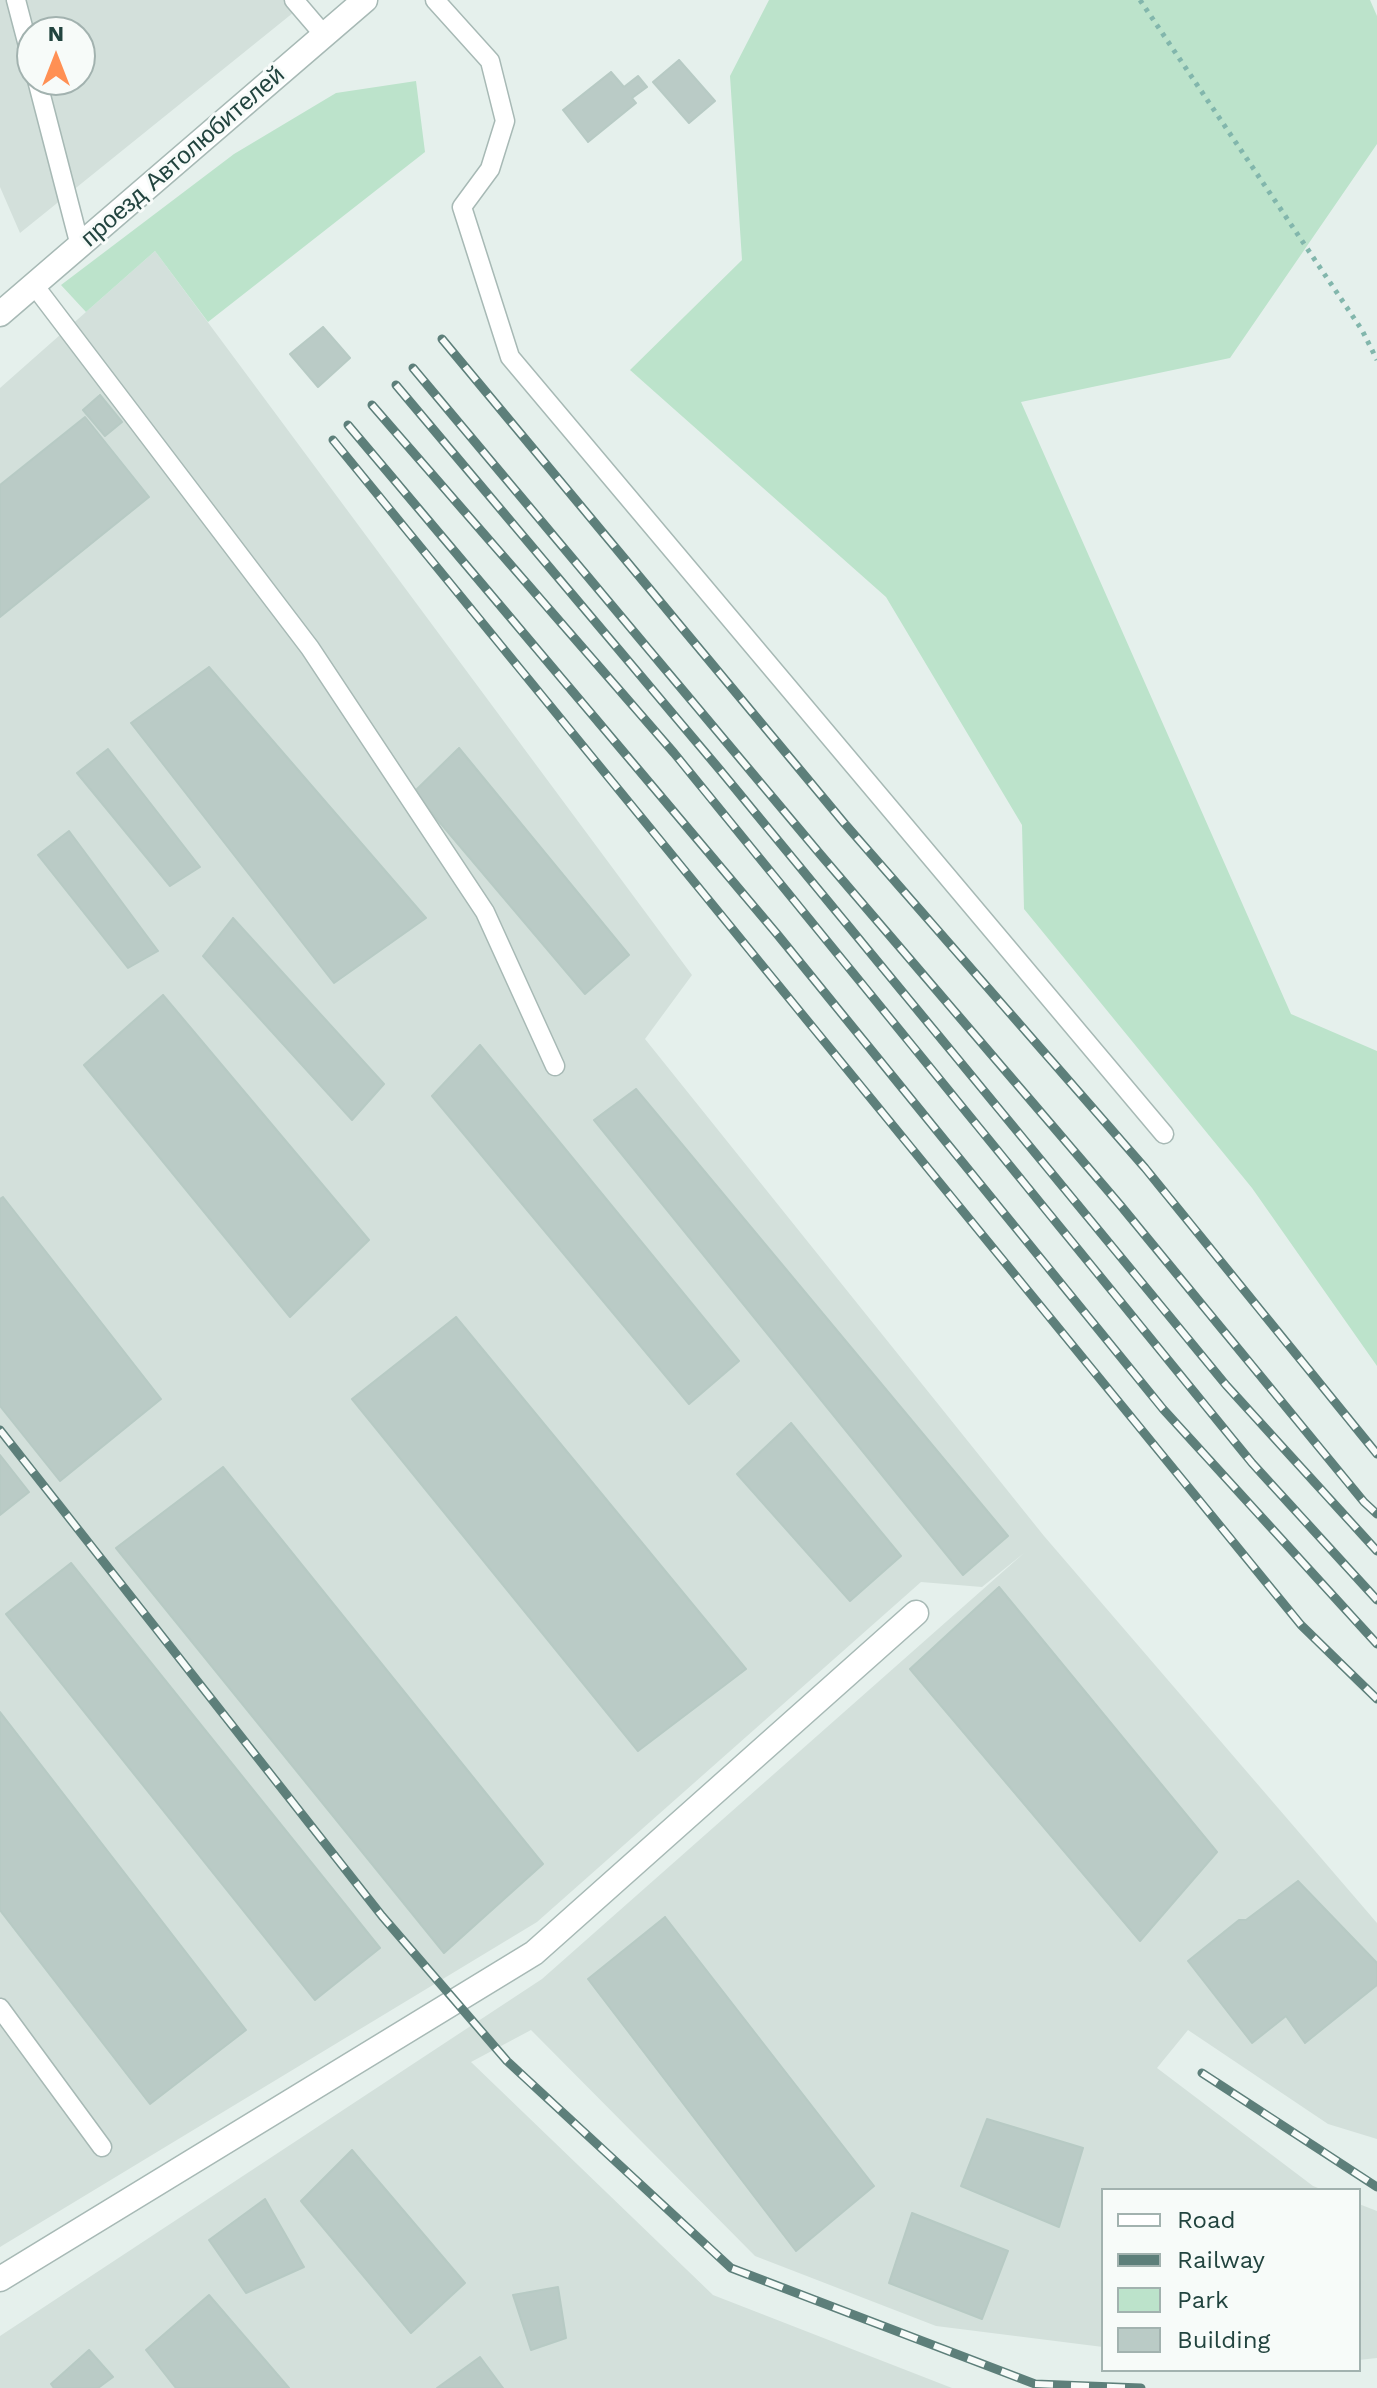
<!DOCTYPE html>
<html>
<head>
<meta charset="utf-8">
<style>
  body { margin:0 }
  #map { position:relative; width:1377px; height:2388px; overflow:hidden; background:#e5f0ec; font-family:"Work Sans",sans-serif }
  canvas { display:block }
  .legend { position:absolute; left:1101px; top:2188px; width:260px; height:184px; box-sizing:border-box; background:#f7fbf9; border:2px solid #a2b2af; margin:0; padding:10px 14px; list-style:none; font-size:24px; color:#22443f }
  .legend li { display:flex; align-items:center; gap:16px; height:40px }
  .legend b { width:40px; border:2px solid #a2b2af }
  .north { position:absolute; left:16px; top:16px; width:80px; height:80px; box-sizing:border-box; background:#f7fbf9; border:2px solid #a2b2af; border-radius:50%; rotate:0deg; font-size:22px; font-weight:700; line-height:32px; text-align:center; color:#22443f }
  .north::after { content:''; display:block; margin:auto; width:28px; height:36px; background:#ff9054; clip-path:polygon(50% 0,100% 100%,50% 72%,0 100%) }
</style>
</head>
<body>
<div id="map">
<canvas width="1377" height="2388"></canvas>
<ul class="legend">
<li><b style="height:10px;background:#fff"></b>Road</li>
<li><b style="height:10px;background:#5d7f7a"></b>Railway</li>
<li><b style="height:22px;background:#bce3cb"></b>Park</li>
<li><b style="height:22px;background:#bacbc6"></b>Building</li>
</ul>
<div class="north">N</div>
</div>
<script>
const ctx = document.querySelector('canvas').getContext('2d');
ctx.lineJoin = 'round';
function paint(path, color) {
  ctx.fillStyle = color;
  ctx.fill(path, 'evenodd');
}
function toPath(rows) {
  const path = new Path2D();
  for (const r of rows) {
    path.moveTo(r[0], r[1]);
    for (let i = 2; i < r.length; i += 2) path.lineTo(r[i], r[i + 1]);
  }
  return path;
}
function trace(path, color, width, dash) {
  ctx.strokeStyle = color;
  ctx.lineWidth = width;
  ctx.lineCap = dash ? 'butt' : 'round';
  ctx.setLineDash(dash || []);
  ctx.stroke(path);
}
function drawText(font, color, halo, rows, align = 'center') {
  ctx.font = font + ' "Work Sans",sans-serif';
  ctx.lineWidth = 6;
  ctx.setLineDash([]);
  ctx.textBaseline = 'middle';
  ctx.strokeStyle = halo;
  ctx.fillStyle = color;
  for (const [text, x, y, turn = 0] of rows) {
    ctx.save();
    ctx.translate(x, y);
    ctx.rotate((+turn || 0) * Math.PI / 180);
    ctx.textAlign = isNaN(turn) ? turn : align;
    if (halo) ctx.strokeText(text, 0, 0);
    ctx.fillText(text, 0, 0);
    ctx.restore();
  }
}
paint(toPath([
  [0,0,309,0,20,233,0,187],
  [32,32,80,32,80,80,32,80],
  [155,251,692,975,645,1039,1044,1536,1377,1923,1377,2139,1328,2124,1188,2030,1157,2068,1313,2186,1323,2190,1103,2190,1103,2347,936,2326,755,2256,531,2030,471,2062,713,2295,952,2388,0,2388,0,2336,542,1979,1024,1553,982,1587,921,1582,537,1922,0,2247,0,388],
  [1359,2204,1377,2211,1377,2358,1359,2360]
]), '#d3e0db');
paint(toPath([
  [769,0,1370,0,1377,16,1377,144,1230,358,1021,402,1291,1014,1377,1051,1377,1366,1252,1188,1024,909,1022,825,886,597,630,370,742,260,730,76],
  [416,81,425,152,208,322,155,251,86,312,61,285,234,154,336,93]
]), '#bce3cb');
const building = toPath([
  [679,60,715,101,689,123,653,82,679,60],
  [611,72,624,87,638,76,647,87,632,98,636,103,588,142,563,110,611,72],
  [323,327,350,358,318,387,290,354,323,327],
  [100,395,122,422,105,436,83,410,100,395],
  [85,417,149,497,0,617,0,485,85,417],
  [209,667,426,918,334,983,131,723,209,667],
  [459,748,629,955,585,994,414,792,459,748],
  [108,749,200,867,170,886,77,773,108,749],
  [69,831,158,951,128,968,38,855,69,831],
  [233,918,384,1084,352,1120,203,956,233,918],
  [163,995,369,1240,290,1317,84,1065,163,995],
  [480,1045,739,1361,689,1404,432,1096,480,1045],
  [636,1089,1008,1536,963,1575,594,1120,636,1089],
  [3,1197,161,1399,60,1481,0,1406,0,1199,3,1197],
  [456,1317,746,1669,638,1751,352,1399,456,1317],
  [791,1423,901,1556,850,1601,737,1474,791,1423],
  [0,1455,29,1492,0,1515,0,1455],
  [223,1467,543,1864,444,1953,116,1548,223,1467],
  [71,1563,380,1948,315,2000,6,1614,71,1563],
  [999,1587,1217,1852,1140,1941,910,1669,999,1587],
  [0,1712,246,2030,150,2104,0,1910,0,1712],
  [1298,1881,1377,1963,1377,1985,1305,2043,1286,2016,1252,2043,1188,1961,1239,1920,1246,1920,1298,1881],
  [665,1917,874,2186,796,2251,588,1979,665,1917],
  [987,2119,1083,2148,1059,2227,961,2186,987,2119],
  [352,2150,465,2283,411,2333,301,2201,352,2150],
  [265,2199,304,2267,246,2293,209,2240,265,2199],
  [912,2213,1008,2251,982,2319,889,2283,912,2213],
  [558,2287,566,2338,531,2350,513,2295,558,2287],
  [209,2295,289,2388,176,2388,146,2350,209,2295],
  [89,2350,113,2377,98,2388,54,2388,51,2384,89,2350],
  [480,2357,503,2388,437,2388,480,2357]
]);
paint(building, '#bacbc6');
trace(building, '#b7cac4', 2);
const service = toPath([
  [16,0,32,61],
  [294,0,324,35],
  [435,0,490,61,505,121,490,169,462,207,510,357,1164,1134],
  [37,80,80,246],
  [34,285,310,648,485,912,555,1066],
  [0,2008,102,2147]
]);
const minor = toPath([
  [0,314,365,0],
  [0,2279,534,1953,916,1613]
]);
trace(service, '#a7b9b5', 21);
trace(minor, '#a7b9b5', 27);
trace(toPath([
  [1140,0,1362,330,1377,360]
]), '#82b6ac', 5, [4, 6]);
trace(service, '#fff', 18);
trace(minor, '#fff', 24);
const rail = toPath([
  [442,339,845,824,1145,1168,1377,1454],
  [413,368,820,854,1121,1206,1364,1502,1377,1514],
  [396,385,720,770,1226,1385,1377,1551],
  [372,405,674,753,1252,1463,1377,1600],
  [348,425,777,934,1163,1409,1377,1644],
  [333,440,1301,1625,1377,1699],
  [0,1430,382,1916,507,2061,731,2268,1035,2384,1141,2388],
  [1202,2073,1377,2187]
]);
trace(rail, '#5d7f7a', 9);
trace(rail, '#f7fbf9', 6, [18]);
drawText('24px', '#22443f', '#f7fbf9', [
  ["проезд Автолюбителей",183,157,-41]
]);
</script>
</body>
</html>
